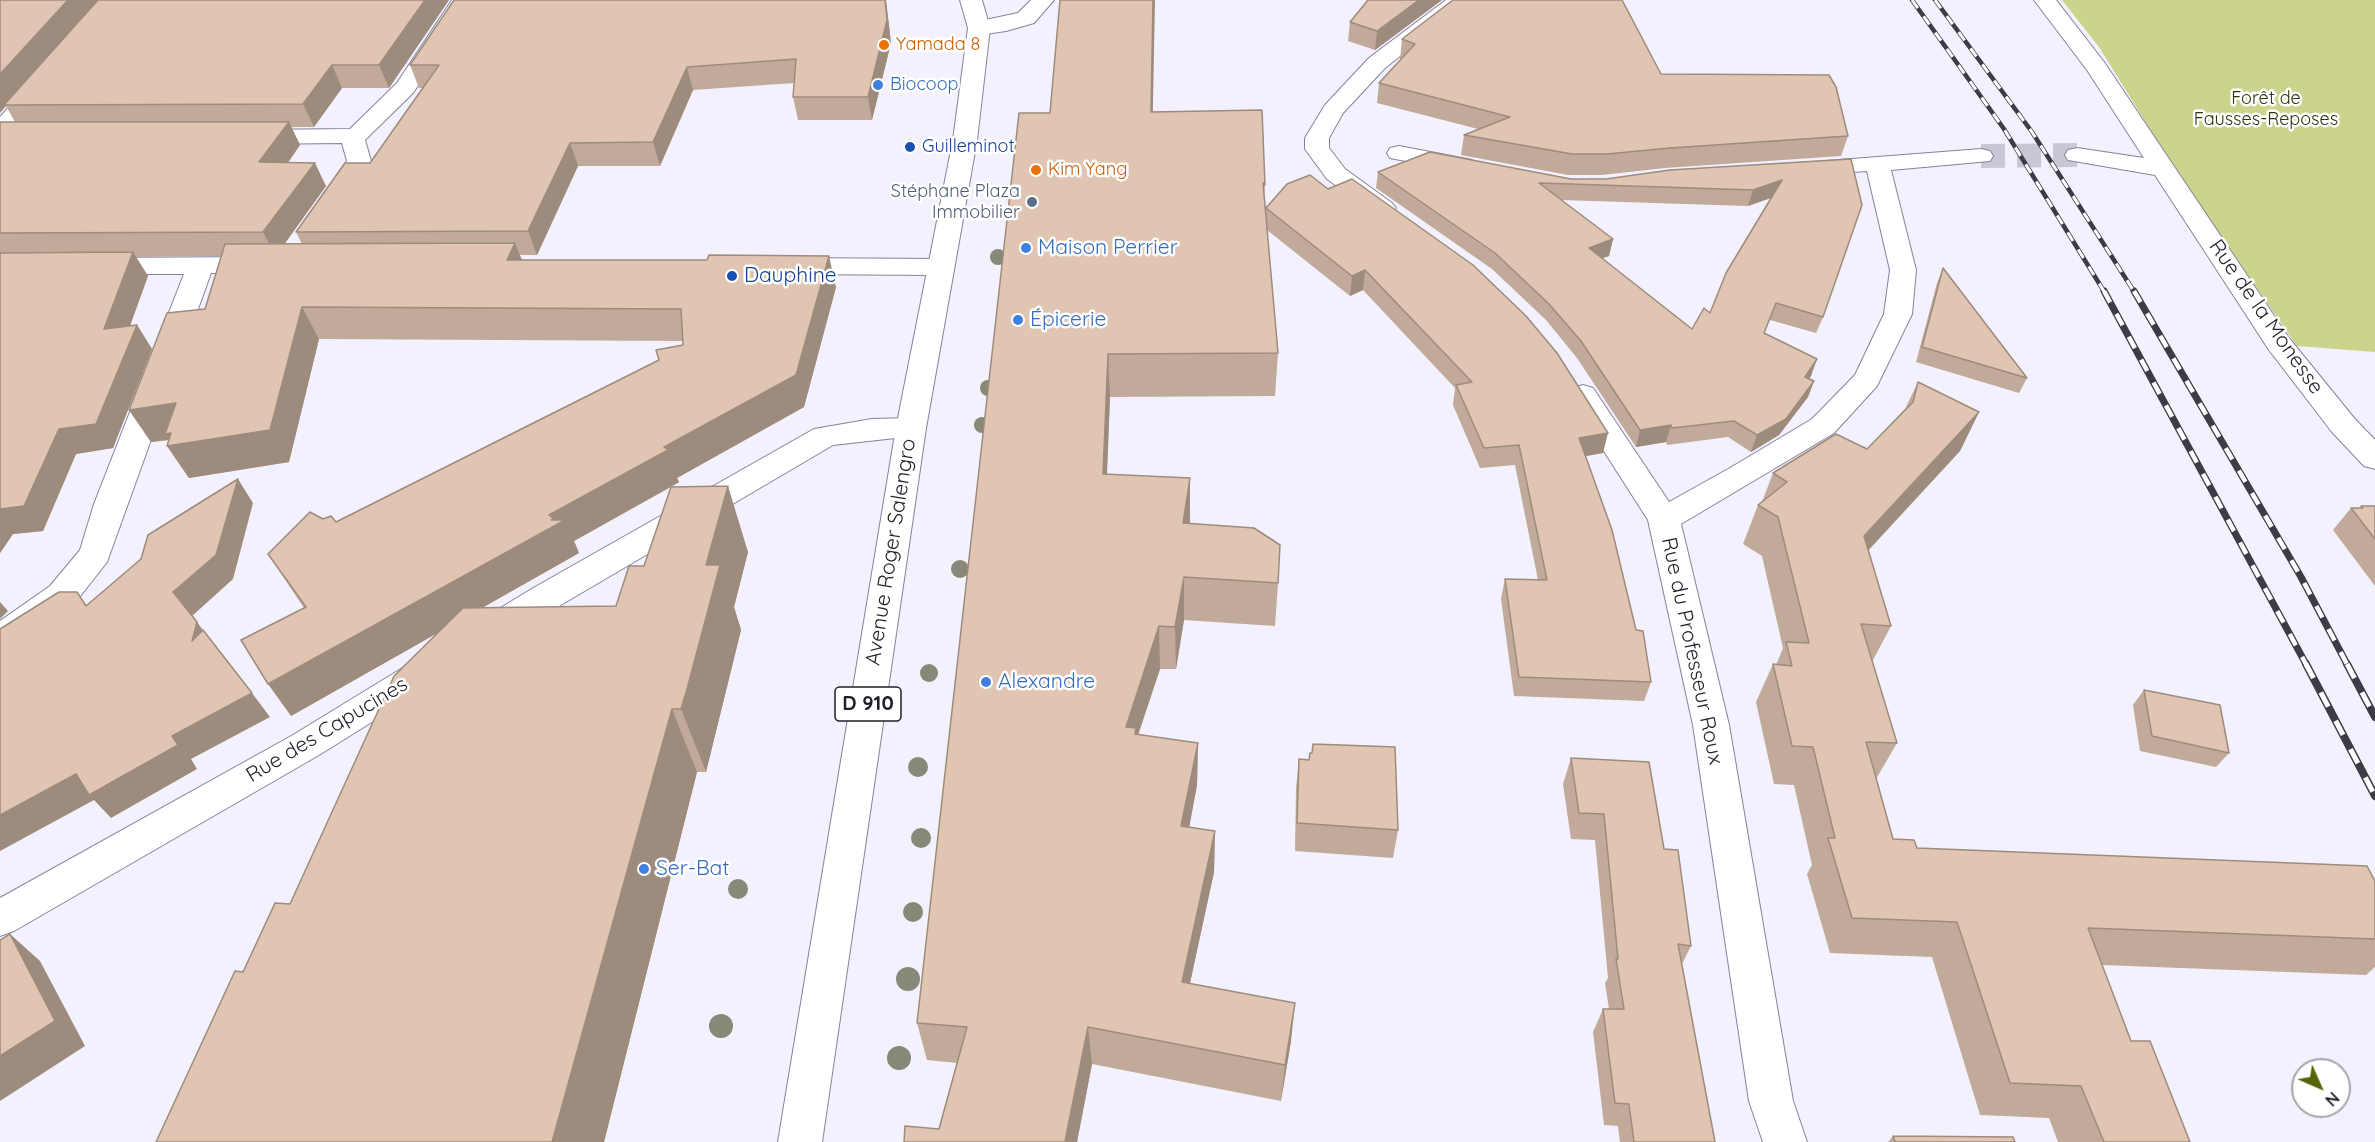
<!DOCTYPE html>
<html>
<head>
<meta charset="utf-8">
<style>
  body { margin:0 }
  #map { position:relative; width:2375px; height:1142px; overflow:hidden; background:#f2f1fd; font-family:Quicksand,sans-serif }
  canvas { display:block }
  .north { position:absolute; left:2291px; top:1058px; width:60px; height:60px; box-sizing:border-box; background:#fff; border:2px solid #a6a5a9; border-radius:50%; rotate:135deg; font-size:16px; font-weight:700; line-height:24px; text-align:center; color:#201f29 }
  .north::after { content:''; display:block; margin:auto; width:21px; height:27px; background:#566409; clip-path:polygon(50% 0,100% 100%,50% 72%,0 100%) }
</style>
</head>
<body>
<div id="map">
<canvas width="2375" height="1142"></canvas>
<div class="north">N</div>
</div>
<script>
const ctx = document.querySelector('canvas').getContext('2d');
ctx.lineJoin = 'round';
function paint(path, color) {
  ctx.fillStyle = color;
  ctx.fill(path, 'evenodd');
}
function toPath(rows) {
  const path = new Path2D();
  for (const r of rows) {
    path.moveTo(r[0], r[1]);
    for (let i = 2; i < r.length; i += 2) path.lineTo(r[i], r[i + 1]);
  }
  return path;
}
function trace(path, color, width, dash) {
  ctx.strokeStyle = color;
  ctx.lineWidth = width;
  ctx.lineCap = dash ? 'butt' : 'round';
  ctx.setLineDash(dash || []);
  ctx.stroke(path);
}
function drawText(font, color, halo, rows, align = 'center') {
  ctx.font = font + ' Quicksand,sans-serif';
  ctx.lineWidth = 5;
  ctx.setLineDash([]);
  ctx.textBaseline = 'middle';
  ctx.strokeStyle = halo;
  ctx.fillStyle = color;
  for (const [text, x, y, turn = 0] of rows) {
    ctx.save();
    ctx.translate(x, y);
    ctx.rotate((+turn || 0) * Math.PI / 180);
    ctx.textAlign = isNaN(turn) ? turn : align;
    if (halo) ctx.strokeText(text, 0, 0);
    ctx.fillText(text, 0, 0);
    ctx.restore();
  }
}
paint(toPath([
  [2062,0,2375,0,2375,352,2297,346,2179,176,2099,47]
]), '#ccd38d');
trace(toPath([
  [1981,156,2077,155]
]), '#c8c7d3', 24, [24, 12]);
const street = toPath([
  [452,0,474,0,413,93,365,140,371,161,342,204,333,207,324,204,320,199,347,161,342,143,251,144,242,142,239,137,242,132,251,130,350,129,397,83,452,0],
  [1031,0,1054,0,1034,23,1006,31,979,35,971,33,968,28,971,23,1018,13,1031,0],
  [1446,0,1471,0,1385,68,1343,113,1329,138,1329,148,1345,169,1392,203,1396,208,1392,213,1383,216,1374,213,1327,179,1305,149,1305,138,1325,105,1369,58,1446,0],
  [2034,0,2056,0,2104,62,2289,338,2354,418,2375,440,2375,469,2364,466,2332,432,2269,350,2155,175,2068,160,2065,155,2068,150,2077,148,2144,158,2087,70,2034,0],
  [43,76,51,78,55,83,8,136,0,138,0,117,35,78,43,76],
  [1399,146,1472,160,1475,165,1472,170,1463,172,1390,158,1387,153,1390,148,1399,146],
  [1981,149,1990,151,1993,156,1990,161,1891,170,1916,270,1912,314,1877,386,1834,433,1681,524,1729,725,1793,1101,1807,1142,1763,1142,1749,1101,1693,725,1648,520,1568,395,1573,388,1583,385,1593,388,1669,502,1730,468,1812,419,1855,375,1884,314,1890,270,1867,171,1809,175,1800,173,1797,168,1800,163,1981,149],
  [262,257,271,259,275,265,271,271,262,273,211,273,107,562,74,604,12,648,0,652,0,621,50,586,80,550,94,504,184,274,98,274,89,272,85,266,89,260,98,258,262,257],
  [788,258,939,259,948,261,952,267,948,273,939,275,788,274,779,272,775,266,779,260,788,258],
  [911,418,922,421,926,428,922,435,833,445,503,639,491,643,479,639,474,630,479,621,535,587,814,429,872,419,911,418],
  [421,660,433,664,439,674,433,684,319,755,14,931,0,936,0,898,293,735,409,664,421,660]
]);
const primary = toPath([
  [960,0,982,0,990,28,977,140,926,428,822,1142,778,1142,896,428,953,140,968,28,960,0]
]);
trace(street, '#85829d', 2);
trace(primary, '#85829d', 2);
paint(street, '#fff');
paint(primary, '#fff');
const railFar2 = toPath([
  [1912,0,2004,129,2105,293],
  [1935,0,2032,132,2135,293]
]);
const railFar1 = toPath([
  [2104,291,2307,666],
  [2134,291,2301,577,2348,666]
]);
const rail = toPath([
  [2306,664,2375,796],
  [2347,664,2375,717]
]);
trace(railFar2, '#3d3c46', 4.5);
trace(railFar1, '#3d3c46', 7);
trace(rail, '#3d3c46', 8);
trace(railFar2, '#fff', 3, [10]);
trace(railFar1, '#fff', 4.5, [13]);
trace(rail, '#fff', 5, [16]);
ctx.fillStyle = '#878877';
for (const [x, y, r] of [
  [998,257,8],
  [988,388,8],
  [982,425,8],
  [960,569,9],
  [929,673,9],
  [918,767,10],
  [921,838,10],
  [738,889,10],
  [913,912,10],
  [908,979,12],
  [721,1026,12],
  [899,1058,12]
]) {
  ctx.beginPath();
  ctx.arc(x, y, r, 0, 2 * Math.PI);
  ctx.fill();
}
paint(toPath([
  [0,0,449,0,389,88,342,88,314,127,291,127,300,145,288,163,326,186,284,244,302,244,296,232,370,163,423,88,419,88,410,65,454,0,886,0,891,43,872,120,798,120,793,97,794,83,693,90,660,166,578,166,537,255,520,255,522,260,836,287,804,407,677,478,679,482,671,487,748,552,734,607,741,630,706,772,697,772,604,1142,156,1142,243,972,290,904,437,633,291,716,304,608,268,554,323,519,336,522,659,360,683,345,683,341,319,339,289,462,189,478,167,446,168,440,151,442,129,410,205,309,222,256,135,257,148,276,130,326,137,325,152,349,113,448,76,454,43,531,13,534,0,553,0,122,15,122,6,106,0,113],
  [671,487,644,566,616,606,482,608,579,553,574,541],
  [1368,0,1442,0,1375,50,1348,41,1350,22],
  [1402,39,1661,74,1848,136,1841,156,1665,168,1602,175,1568,175,1461,155,1464,135,1478,129,1377,103,1379,83,1401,59,1400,59],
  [1153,112,1265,185,1264,197,1266,209,1287,184,1603,453,1586,456,1651,682,1644,701,1514,696,1501,599,1505,579,1538,580,1515,465,1480,468,1453,405,1455,388,1363,290,1350,296,1267,230,1278,353,1275,396,1110,397,1107,475,1190,521,1190,524,1278,583,1275,626,1184,620,1176,669,1160,669,1138,735,1198,743,1197,785,1189,827,1215,831,1214,872,1190,983,1291,1041,1281,1101,1092,1064,1077,1142,939,1129,957,1063,927,1060,917,1023],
  [1851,159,1823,317,1816,333,1770,320,1764,333,1817,359,1809,378,1814,381,1808,397,1779,435,1751,452,1728,437,1667,445,1666,442,1636,447,1577,358,1546,320,1492,269,1376,188,1378,172,1571,179,1606,179],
  [1771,198,1710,313,1692,329,1602,258,1609,256,1613,239,1561,200,1748,206],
  [1943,268,2027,378,2019,393,1916,362,1937,283],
  [1918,382,1979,412,1960,451,1868,551,1891,626,1872,662,1897,743,1876,779,1893,839,1917,848,2375,881,2375,967,2366,975,2102,965,2131,1041,2190,1142,2058,1142,2049,1118,1980,1115,1932,957,1830,953,1807,874,1812,865,1794,785,1774,784,1756,702,1773,664,1776,665,1783,648,1762,556,1743,544,1758,505,1762,502,1773,473,1867,449,1905,409],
  [2361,506,2375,506,2375,586,2333,530,2351,508,2360,508],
  [2144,690,2229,753,2216,767,2140,751,2133,705],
  [1313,744,1398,830,1393,858,1295,851,1296,788,1299,759,1309,760,1312,753],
  [1571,758,1664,849,1691,946,1682,964,1715,1142,1620,1142,1618,1126,1604,1125,1593,1032,1603,1009,1609,1009,1605,983,1608,978,1595,840,1571,839,1563,784],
  [1893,1136,2015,1142,1888,1142]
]), '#c1aa99');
paint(toPath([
  [68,0,101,0,4,105,6,106,0,113,0,74],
  [425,0,449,0,389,88,379,65],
  [885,0,886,0,891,43,872,120,868,97],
  [1153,0,1155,0,1152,153,1151,112],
  [1419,0,1442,0,1375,50,1377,31],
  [332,65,342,88,314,127,303,104],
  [687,67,693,90,660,166,653,142],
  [289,122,300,145,271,186,259,162],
  [570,143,578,166,537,255,528,231],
  [315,163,326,186,276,256,263,232],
  [1782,180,1776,196,1748,206,1753,190],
  [1613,239,1609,256,1585,264,1589,248],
  [515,243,528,275,507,260],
  [133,252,148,276,120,353,104,329],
  [829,256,836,287,804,407,677,478,679,482,574,541,579,553,291,716,268,684,549,515,664,447],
  [1365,270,1363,290,1350,296,1352,276],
  [302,307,319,339,289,462,189,478,167,446,172,445,168,440,151,442,129,410],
  [137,325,152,349,113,448,76,454,43,531,13,534,0,553,0,509],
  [1108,354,1110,397,1105,518,1103,474],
  [1817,359,1811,376,1798,393,1805,377],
  [1814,381,1808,397,1779,435,1751,452,1757,435],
  [1979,412,1960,451,1845,575,1864,536],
  [1671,425,1666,442,1636,447,1640,430],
  [1608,433,1603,453,1574,458,1579,438],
  [1190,478,1190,521,1183,566,1183,523],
  [238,479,253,503,233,579,191,617,173,592],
  [728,486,748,552,734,607,741,630,706,772,681,709,706,565],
  [1184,577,1184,620,1176,669,1175,627],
  [0,602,8,611,0,619],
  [197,622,215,647,192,641],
  [1159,626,1160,669,1136,741,1126,727],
  [252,693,270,717,191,759,197,769,111,818,94,800,0,851,0,815,76,774,172,736],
  [672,709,697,772,604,1142,552,1142],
  [1198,743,1197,785,1182,866,1181,826],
  [1215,831,1214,872,1182,1020,1182,982],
  [10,934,40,961,85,1046,0,1101,0,1056],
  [1295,1003,1291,1041,1281,1101,1285,1065],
  [1088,1027,1092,1064,1077,1142,1065,1142]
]), '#9d8b7d');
const building = toPath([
  [0,0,68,0,0,74,0,0],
  [98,0,425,0,379,65,332,65,303,104,4,105,98,0],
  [454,0,885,0,887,20,868,97,793,97,796,59,687,67,653,142,570,143,528,231,296,232,345,163,370,163,439,65,410,65,454,0],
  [1060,0,1153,0,1151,112,1262,110,1265,185,1263,183,1278,353,1108,354,1103,474,1190,478,1183,523,1254,528,1280,545,1278,583,1184,577,1175,627,1159,626,1126,727,1136,728,1135,734,1198,743,1181,826,1215,831,1182,982,1295,1003,1285,1065,1088,1027,1065,1141,1072,1142,904,1142,905,1126,939,1129,967,1027,917,1023,1019,113,1050,113,1060,0],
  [1368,0,1419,0,1377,31,1350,22,1368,0],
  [1453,0,1622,0,1661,74,1829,75,1836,87,1848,136,1670,148,1607,154,1572,154,1464,135,1510,117,1379,83,1415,44,1402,39,1453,0],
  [0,122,289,122,259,162,315,163,263,232,0,233,0,122],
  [1430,152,1571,179,1606,179,1670,170,1851,159,1862,205,1823,317,1776,303,1764,333,1817,359,1805,377,1814,381,1786,419,1757,435,1734,421,1672,428,1671,425,1640,430,1581,341,1549,304,1495,253,1378,172,1430,152],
  [1782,180,1726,273,1710,313,1704,308,1692,329,1589,248,1613,239,1539,183,1753,190,1782,180],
  [1310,175,1328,189,1352,179,1473,265,1526,316,1557,353,1608,433,1579,438,1612,530,1636,630,1643,631,1651,682,1519,677,1505,579,1547,580,1519,445,1484,448,1456,385,1472,382,1365,270,1352,276,1266,208,1287,184,1310,175],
  [515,243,507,260,707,260,709,255,829,256,796,375,664,447,668,450,549,515,554,519,551,520,565,520,268,684,241,640,306,607,268,554,310,512,323,519,331,516,336,522,659,360,656,350,683,345,681,309,302,307,270,430,167,446,171,433,165,434,176,403,129,410,167,313,205,309,225,244,515,243],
  [133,252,104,329,137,325,96,424,59,429,24,506,0,509,0,253,133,252],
  [1943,268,2027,378,1922,347,1943,268],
  [1918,382,1979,412,1864,536,1891,626,1861,624,1897,743,1866,742,1893,839,1914,840,1917,848,2367,866,2375,881,2375,939,2088,928,2131,1041,2150,1041,2190,1142,2104,1142,2081,1086,2010,1083,1957,922,1852,918,1828,838,1835,838,1813,747,1792,746,1773,664,1792,666,1786,642,1809,643,1778,517,1758,505,1787,482,1773,473,1836,434,1867,449,1913,402,1918,382],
  [238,479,216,555,173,592,197,622,192,641,203,630,252,693,172,736,178,745,89,795,76,774,0,815,0,629,59,592,77,592,86,606,141,559,148,535,238,479],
  [728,486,706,565,720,565,687,689,681,709,672,709,552,1142,156,1142,235,971,243,972,275,903,290,904,394,676,463,608,616,606,629,566,644,566,671,487,728,486],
  [2361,506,2375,506,2375,539,2351,508,2363,508,2361,506],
  [2144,690,2220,705,2229,753,2152,736,2144,690],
  [1313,744,1395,747,1398,830,1297,823,1299,759,1309,760,1310,753,1312,753,1313,744],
  [1571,758,1649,762,1664,849,1678,850,1691,946,1678,944,1715,1142,1634,1142,1629,1104,1615,1103,1603,1009,1624,1009,1616,959,1618,959,1604,814,1579,813,1571,758],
  [10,934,55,1021,0,1056,0,940,10,934],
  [1893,1136,2013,1137,2015,1142,1895,1142,1893,1136]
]);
paint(building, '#e0c6b2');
trace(building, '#9d8b7d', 1.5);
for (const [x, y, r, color] of [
  [884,45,6,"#e8710a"],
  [878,85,6,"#3f7fe0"],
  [910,147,6,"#1a4fb4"],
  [1036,170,6,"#e8710a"],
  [1032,202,6,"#5c6f8a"],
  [1026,248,6,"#3f7fe0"],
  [732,276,6,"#1a4fb4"],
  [1018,320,6,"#3f7fe0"],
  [986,682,6,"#3f7fe0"],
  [644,869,6,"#3f7fe0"]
]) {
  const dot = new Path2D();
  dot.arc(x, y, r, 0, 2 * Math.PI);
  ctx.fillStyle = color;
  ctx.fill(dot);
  trace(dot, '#fff', 2);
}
drawText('18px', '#c56008', '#fff', [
  ["Yamada 8",896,45],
  ["Kim Yang",1048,170]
], 'left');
drawText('18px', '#366cbe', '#fff', [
  ["Biocoop",890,85]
], 'left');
drawText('18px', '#2f3209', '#fff', [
  ["Forêt de",2266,99],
  ["Fausses-Reposes",2266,120]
]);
drawText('18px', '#164399', '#fff', [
  ["Guilleminot",922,147]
], 'left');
drawText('18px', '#4e5e75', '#fff', [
  ["Stéphane Plaza",1020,192],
  ["Immobilier",1020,213]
], 'right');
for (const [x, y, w] of [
  [868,704,66]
]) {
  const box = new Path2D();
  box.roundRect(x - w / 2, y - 17, w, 34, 4.5);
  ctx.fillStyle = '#fff';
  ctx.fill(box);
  trace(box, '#201f29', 1.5);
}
drawText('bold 20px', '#201f29', null, [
  ["D 910",868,704]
]);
drawText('21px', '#366cbe', '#fff', [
  ["Maison Perrier",1038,248],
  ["Épicerie",1030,320],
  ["Alexandre",998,682],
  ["Ser-Bat",656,869]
], 'left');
drawText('21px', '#164399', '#fff', [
  ["Dauphine",744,276]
], 'left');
drawText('21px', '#201f29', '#fff', [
  ["Rue de la Monesse",2266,317,55],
  ["Avenue Roger Salengro",891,552,-81],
  ["Rue du Professeur Roux",1692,651,78],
  ["Rue des Capucines",327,730,-31]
]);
</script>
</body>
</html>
